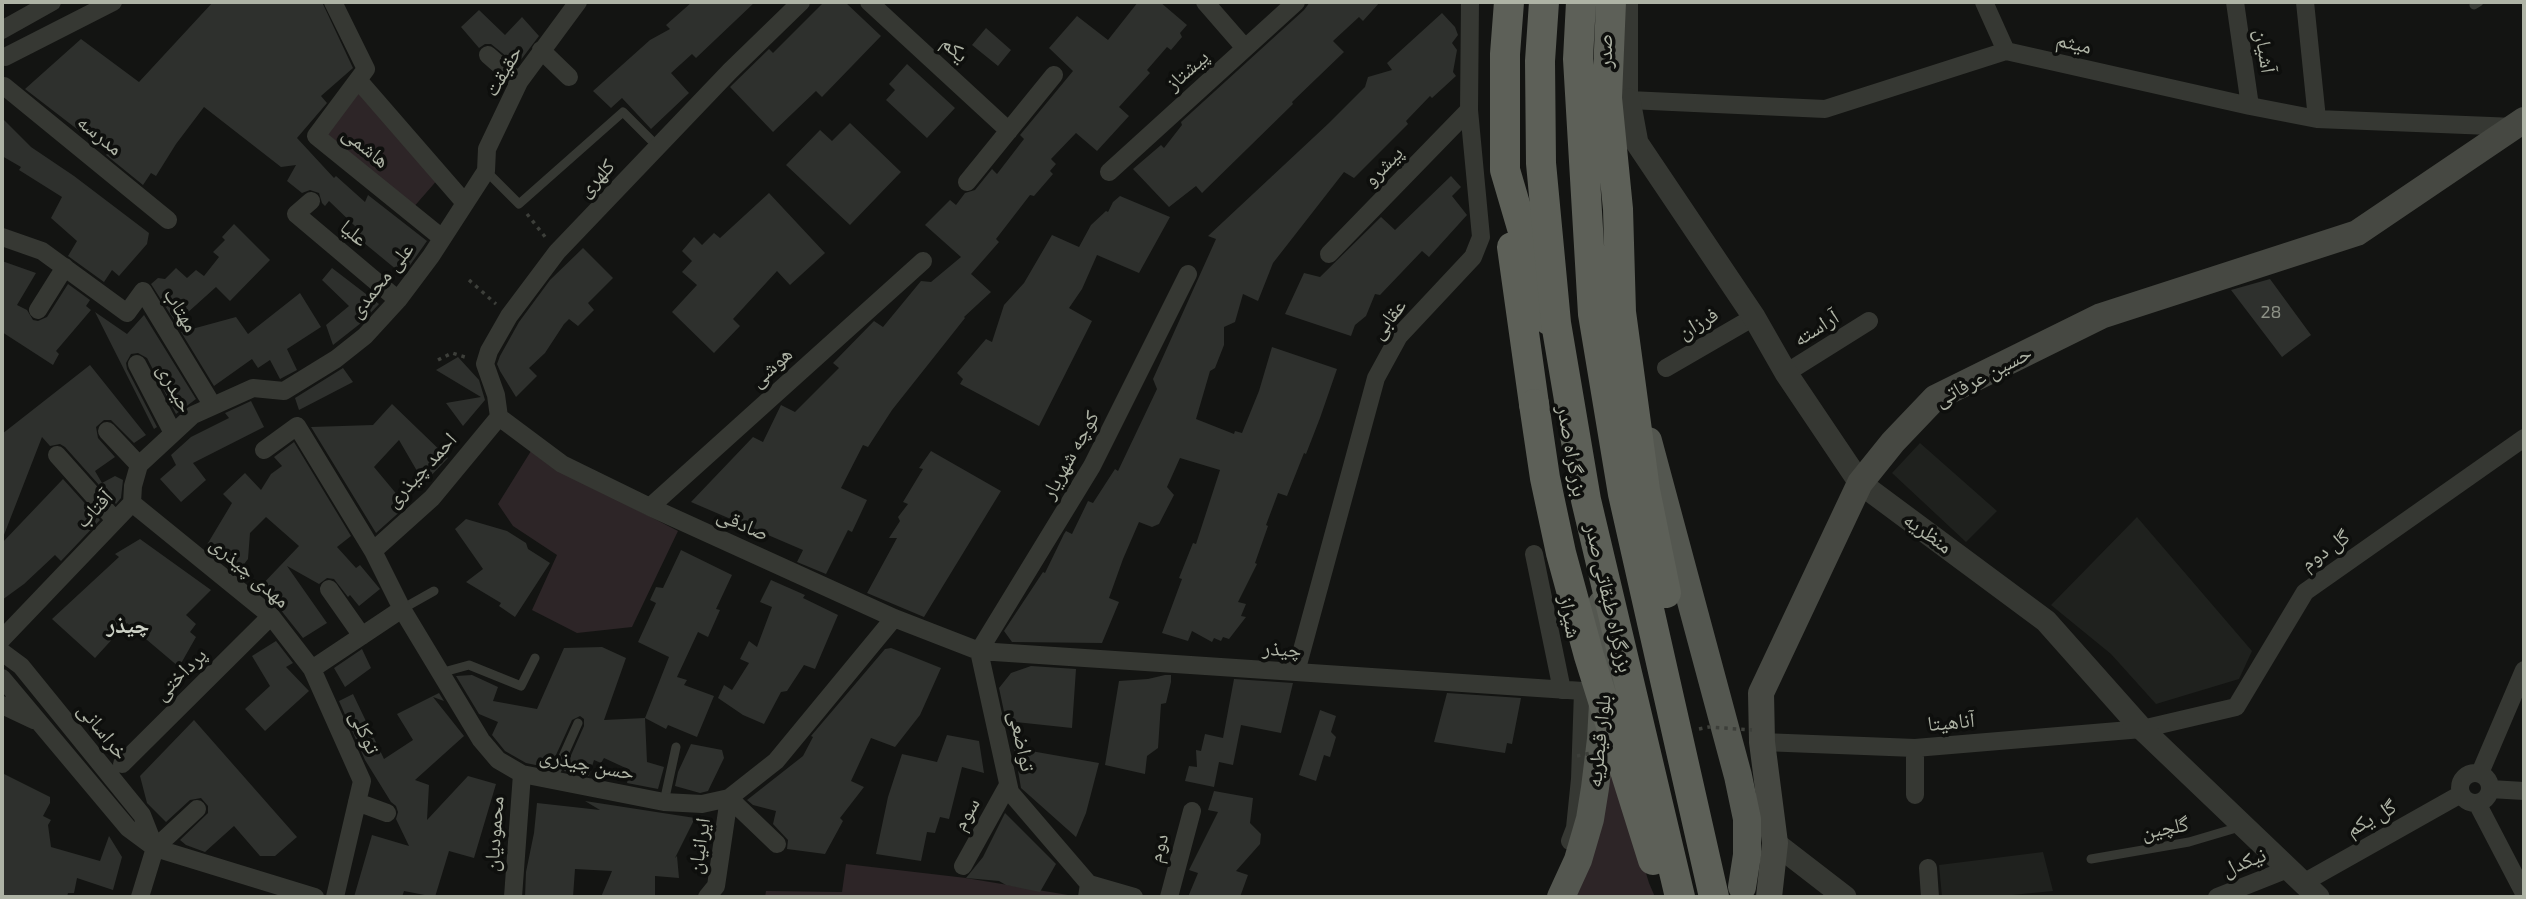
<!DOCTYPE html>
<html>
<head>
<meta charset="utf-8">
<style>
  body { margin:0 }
  #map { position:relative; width:2526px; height:899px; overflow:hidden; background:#131412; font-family:"Exo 2",sans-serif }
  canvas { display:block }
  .frame { position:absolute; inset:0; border:4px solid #aeb3a5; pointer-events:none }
</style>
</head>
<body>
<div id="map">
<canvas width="2526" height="899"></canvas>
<div class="frame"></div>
</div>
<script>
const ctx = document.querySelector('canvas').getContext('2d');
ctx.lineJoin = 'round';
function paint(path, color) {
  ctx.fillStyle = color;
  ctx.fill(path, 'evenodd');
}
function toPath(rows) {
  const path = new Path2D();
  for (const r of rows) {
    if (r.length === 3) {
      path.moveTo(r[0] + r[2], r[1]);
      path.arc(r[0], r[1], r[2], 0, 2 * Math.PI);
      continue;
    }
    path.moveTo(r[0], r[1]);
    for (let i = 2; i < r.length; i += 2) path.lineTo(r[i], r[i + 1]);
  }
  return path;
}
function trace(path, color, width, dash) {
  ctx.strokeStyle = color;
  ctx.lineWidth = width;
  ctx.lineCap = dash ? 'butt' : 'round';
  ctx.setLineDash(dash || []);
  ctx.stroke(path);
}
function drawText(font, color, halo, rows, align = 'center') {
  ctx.font = font + ' "Exo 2","Noto Naskh Arabic",sans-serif';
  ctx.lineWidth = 7;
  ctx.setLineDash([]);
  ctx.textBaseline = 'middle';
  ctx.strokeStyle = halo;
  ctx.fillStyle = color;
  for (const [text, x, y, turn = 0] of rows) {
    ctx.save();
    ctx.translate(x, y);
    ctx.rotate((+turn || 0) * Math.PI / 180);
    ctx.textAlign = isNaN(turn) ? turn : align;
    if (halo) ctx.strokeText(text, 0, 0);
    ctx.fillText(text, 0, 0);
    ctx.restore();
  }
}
paint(toPath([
  [1920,443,1997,511,1966,542,1892,473],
  [2137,517,2252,651,2239,679,2156,704,2111,654,2051,605],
  [2043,852,2053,891,1992,897,1942,897,1939,865]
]), '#1f211e');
paint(toPath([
  [360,89,439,178,412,209,323,137],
  [531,451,558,469,678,531,632,627,577,633,532,610,557,555,513,526,498,504],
  [1610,755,1649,883,1655,897,1573,897],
  [846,864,966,878,1068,895,765,897,766,891,842,892]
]), '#2d2527');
paint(toPath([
  [213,2,322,2,353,68,321,96,327,103,297,138,334,178,336,176,365,202,368,195,427,241,403,275,352,233,355,226,329,201,325,206,322,203,319,193,310,190,302,193,287,181,296,165,281,167,204,107,176,144,156,176,151,173,143,185,106,155,108,153,25,89,81,39,139,82],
  [692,2,755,2,696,58,692,54,671,73,689,93,651,129,622,98,611,108,593,91,650,40,670,29,666,25],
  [824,2,845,2,881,36,822,97,816,91,773,132,730,87,769,49,773,53],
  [1138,2,1160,2,1187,25,1180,33,1182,37,1171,50,1167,47,1147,70,1150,73,1119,107,1129,116,1097,151,1076,133,1051,159,1056,164,1050,171,1053,174,1034,196,1030,195,996,239,999,242,971,274,991,292,964,317,965,318,892,410,868,447,863,445,841,488,867,500,852,532,848,530,826,574,797,562,803,550,691,502,753,437,763,442,781,405,795,412,839,368,833,363,874,321,883,327,921,281,931,282,961,257,925,225,950,200,956,205,965,193,975,190,992,169,997,174,1024,139,1020,135,1073,71,1049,48,1077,16,1108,40],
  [1310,2,1380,2,1363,21,1359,17,1333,41,1344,52,1292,102,1293,104,1202,193,1196,186,1169,207,1133,169,1161,145,1164,148,1182,125,1181,122,1304,10],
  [479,10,505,35,522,17,539,36,517,65,491,44,485,44,479,48,461,27],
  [1442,13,1455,27,1458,35,1452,43,1457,50,1453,72,1456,76,1432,98,1430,96,1406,121,1408,124,1354,178,1344,172,1273,263,1258,301,1243,294,1235,322,1224,327,1224,345,1215,368,1210,371,1196,419,1234,434,1235,431,1242,433,1259,391,1272,347,1337,369,1320,418,1306,454,1304,453,1287,496,1278,493,1266,525,1268,526,1255,563,1257,564,1238,602,1246,604,1241,616,1246,617,1229,639,1223,637,1221,641,1214,638,1212,642,1192,631,1188,641,1162,633,1182,579,1179,578,1193,543,1196,544,1220,470,1180,458,1167,487,1174,495,1159,524,1152,527,1139,522,1123,559,1109,598,1119,602,1102,643,1012,642,1004,631,1043,572,1045,573,1064,534,1066,531,1072,534,1088,501,1093,503,1115,469,1118,471,1157,389,1153,379,1216,239,1208,236,1329,123,1365,87,1368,77,1392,70,1387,63],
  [986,28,1011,50,998,66,972,45],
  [907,64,955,108,927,138,886,100,895,90,889,84],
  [2,118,31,147,74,176,149,233,147,244,119,276,112,270,104,282,68,256,77,241,51,218,62,197,19,170,21,167,2,156],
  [850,123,901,172,850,225,786,165,820,130,832,141],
  [1451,176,1461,187,1452,196,1467,215,1429,257,1422,251,1380,295,1375,294,1366,316,1355,325,1351,336,1285,314,1304,273,1320,277,1381,217,1395,230],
  [769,193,825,253,790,285,777,271,733,319,740,326,714,353,672,312,697,285,682,272,692,261,682,251,694,237,702,245,714,233,720,238],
  [1120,196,1170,217,1139,273,1097,255,1082,289,1069,308,1092,321,1039,426,960,384,963,379,957,373,986,339,992,342,1004,305,1024,283,1052,235,1079,247,1091,225,1106,211,1108,212,1113,202],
  [234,224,270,260,230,301,216,287,176,323,151,284,158,278,165,279,176,268,187,278,196,270,204,276,219,257,213,252,225,240,222,237],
  [583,248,613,278,588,303,594,310,578,326,569,319,564,324,545,353,529,368,537,376,516,397,500,371,497,364,500,356,519,322,550,280],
  [2,261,36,273,17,305,27,310,33,320,38,321,47,317,68,284,90,300,86,306,91,310,56,351,59,354,53,365,2,332],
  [332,268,379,304,361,323,333,345,326,325,349,306,322,280],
  [2270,279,2311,335,2282,357,2231,290],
  [300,293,321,327,287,349,297,370,280,379,270,360,258,368,252,359,214,386,181,332,236,317,248,334],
  [95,312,127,334,144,315,196,399,176,414,147,358,138,353,131,354,126,363,127,369,157,427,154,429],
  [458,357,479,380,485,400,463,426,446,403,481,397,436,370],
  [90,365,146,435,134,443,111,420,104,420,96,427,98,438,115,457,95,471,102,483,115,476,123,480,121,498,116,504,65,447,60,444,50,446,42,437,2,540,2,434],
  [343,368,353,382,299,410,295,398],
  [251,401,264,427,193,463,206,480,181,502,160,479,176,465,171,455,191,437,229,418,225,413],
  [392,404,448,458,424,483,399,440,374,467,404,503,404,508,376,533,311,427,373,425],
  [294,442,351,536,337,547,356,568,360,565,380,589,359,606,350,595,348,597,334,579,327,578,319,584,287,566,327,623,303,638,280,609,258,589,299,546,266,517,250,533,248,559,238,572,205,548,232,503,223,494,245,473,261,490,271,474,282,466,274,457],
  [931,451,1001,491,924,617,867,593,897,538,889,538,900,521,898,517,908,504,903,502,923,469,919,468],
  [63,479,100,520,61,561,55,555,24,584,2,600,2,543],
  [466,519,507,531,526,543,528,549,550,563,515,617,499,606,501,603,466,582,483,569,455,529],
  [140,539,211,590,186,615,196,624,190,632,196,637,179,667,127,623,95,658,52,619,119,557,115,554],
  [681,550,732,575,716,609,720,610,708,637,698,632,677,677,687,680,684,685,714,696,697,737,668,725,666,729,645,718,669,657,638,642,656,603,650,600,656,587,663,588],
  [771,580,805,595,803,598,838,615,815,669,804,665,787,691,781,692,764,724,743,715,718,698,724,685,732,690,749,663,740,659,749,641,757,647,772,607,760,602],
  [276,641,293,663,286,667,309,691,265,731,245,709,270,686,252,656],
  [602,647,626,658,604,720,645,718,647,762,664,767,658,789,627,783,630,770,604,758,601,763,594,760,589,776,564,771,584,726,584,719,580,716,572,720,550,768,526,763,505,751,492,735,498,722,479,714,456,676,472,675,498,687,493,701,537,709,564,648],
  [891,648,941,668,920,715,895,747,871,738,851,781,864,787,840,818,843,821,825,854,787,849,788,840,773,824,776,811,753,805,747,800,803,756,813,737,811,736,885,649],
  [362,649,371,668,345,687,334,668],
  [1031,666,1076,669,1072,728,1006,721,999,688,1011,673],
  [1165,675,1171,675,1171,682,1166,703,1161,704,1158,748,1147,756,1145,774,1105,765,1119,681,1148,679],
  [1234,679,1293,683,1281,733,1241,725,1233,765,1219,762,1214,787,1185,781,1189,766,1197,767,1196,750,1201,751,1205,734,1223,738],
  [439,693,444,701,433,697,464,736,415,780,429,785,427,820,468,776,496,784,474,858,449,851,435,897,404,891,402,897,354,897,372,835,409,846,396,819,398,812,396,806,391,802,365,760,339,701,353,694,384,759,413,740,397,714],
  [1447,693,1521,698,1512,744,1507,743,1505,753,1434,742],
  [1320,710,1336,716,1331,732,1336,737,1330,757,1324,755,1316,781,1299,775],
  [194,720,297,837,275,856,260,856,234,826,205,852,186,845,180,840,208,813,208,806,201,798,190,800,166,822,147,803,140,776],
  [947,735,979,741,984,773,962,767,949,819,940,817,935,833,927,832,921,861,876,854,888,797,902,754,937,762],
  [691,744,722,750,724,758,708,791,700,793,675,786,678,772],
  [1014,748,1099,763,1086,813,1076,837,1021,788],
  [2,773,50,797,50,803,43,816,51,820,48,825,51,847,100,861,109,836,122,857,113,890,77,878,74,893,68,893,67,897,2,897],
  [1214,791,1253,798,1250,823,1261,834,1260,844,1236,871,1248,875,1240,897,1188,897,1198,873,1189,870,1218,812,1208,810],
  [585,801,695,818,675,858,677,856,679,878,655,876,655,897,601,897,612,871,575,869,573,897,525,897,526,872,534,833,537,803,600,810],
  [1005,813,1056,864,1040,892,1006,885,999,881,966,878,983,857]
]), '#2e302d');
trace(toPath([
  [527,214,546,238],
  [469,280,496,304],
  [438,360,452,353,468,358]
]), '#3d3f3a', 3.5, [3.5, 5]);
trace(toPath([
  [2474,5,2479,2],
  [486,171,519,204,623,112,658,147],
  [402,609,434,591],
  [440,673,469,665,521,686,535,658],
  [552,781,578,723],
  [664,802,676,747],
  [2091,859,2189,842,2243,826]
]), '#363833', 9);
trace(toPath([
  [333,2,366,69,316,136,442,238],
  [869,2,1009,131],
  [1205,2,1245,48],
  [1629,2,1629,100,1825,109,2006,51,2250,106,2317,119,2515,127],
  [1984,2,2006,51],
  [2235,2,2250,106],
  [2305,2,2317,119],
  [2,30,52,2],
  [541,50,569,77],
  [488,55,519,82],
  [5,57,113,2],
  [359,81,465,203],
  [4,86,168,220],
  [1109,172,1296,2],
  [967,182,1054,75],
  [311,201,296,214,398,300],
  [2,237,42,251,127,313,143,291,213,406],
  [1329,254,1469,110],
  [38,310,65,267],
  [137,364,173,433],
  [1666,368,1754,317],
  [1786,373,1869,321],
  [499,417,562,464,650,507,894,618,979,651,1583,691,1580,779,1575,828,1570,841],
  [499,417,496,395,485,364,489,351,509,316,557,252,730,71,801,2],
  [107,431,139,465],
  [264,450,297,426,373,551,402,609,481,740,498,760,522,774,664,802,702,804,729,798,776,761,894,618],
  [57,455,115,520],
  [132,503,271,616,312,669,362,781,335,897],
  [650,507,923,261],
  [373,551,432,498,499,417],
  [1534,554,1562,690],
  [329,589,362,636],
  [2,639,132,503,133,486,139,465,193,415,253,388,284,391,336,359,365,336,398,300,431,256,486,171,487,149,519,82,578,2],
  [979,651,1092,466,1188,274],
  [979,651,1010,792,1089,884,1087,897],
  [2,652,21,666,142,815,155,848,140,897],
  [312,669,402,609],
  [1296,672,1376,378,1399,336,1473,257,1481,237,1469,110,1470,2],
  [2,678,128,828,155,848,315,897],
  [2,705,34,720],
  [1762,742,1915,748,2142,729,2236,707,2305,592,2524,438],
  [1915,748,1915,795],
  [122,764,271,616],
  [2475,788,15],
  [2480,773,2524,670],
  [2490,789,2524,791],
  [729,798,777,844],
  [357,802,387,813],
  [2477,803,2524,893],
  [155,848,197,809],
  [963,866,1008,785],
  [1928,868,1930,897],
  [2303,883,2461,794],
  [1089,884,1134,897],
  [513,897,522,774],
  [707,897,716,886,729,798],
  [1169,897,1192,811],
  [2217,897,2288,869]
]), '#363833', 18);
trace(toPath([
  [1629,100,1637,143,1754,317,1786,373,1860,483,2046,621,2142,729,2318,897],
  [1775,843,1845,897]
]), '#363833', 23);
trace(toPath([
  [1769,897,1775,843,1762,742,1761,693,1860,483,1893,442,1935,398,2101,316,2357,233,2524,120]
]), '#464842', 26);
trace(toPath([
  [1648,441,1738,776,1747,819,1747,855,1742,887],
  [1561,897,1578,860,1590,819,1595,788,1601,739,1605,668,1602,604]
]), '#545750', 28);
trace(toPath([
  [1509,2,1505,54,1505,170,1549,320],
  [1512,247,1534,404]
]), '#5d6058', 30);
trace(toPath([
  [1699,729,1709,727,1752,730],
  [1577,756,1596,752]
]), '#3d3f3a', 3.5, [3.5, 5]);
trace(toPath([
  [1544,2,1540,61,1541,163,1556,323,1586,500,1680,897],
  [1581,2,1578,59,1593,314,1623,494,1714,897],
  [1611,2,1607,98,1618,209,1621,312,1645,490,1666,593],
  [1534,404,1545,478,1561,553,1589,656,1653,860]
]), '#5d6058', 30);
drawText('18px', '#8e9287', null, [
  ["28",2271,312]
]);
drawText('21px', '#aeb3a5', '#0e0f0d', [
  ["میثم",2074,43,13],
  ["یکم",955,49,43],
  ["صدر",1605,51,-90],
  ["آشیان",2265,51,81],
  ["پیشتاز",1187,70,-42],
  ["حقیقت",503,71,-60],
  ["مدرسه",100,135,39],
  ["هاشمی",366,147,39],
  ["پیشرو",1383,166,-46],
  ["کلهری",596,178,-46],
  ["علیا",354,233,40],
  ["علی محمدی",381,280,-51],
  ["مهتاب",181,310,59],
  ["عقابی",1388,319,-52],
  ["فرزان",1698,323,-30],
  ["آراسته",1816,328,-32],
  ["هوشی",771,367,-42],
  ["حسین عرفاتی",1983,376,-28],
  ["حیدری",175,388,62],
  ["بزرگراه صدر",1572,451,80],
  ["کوچه شهریار",1070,455,-61],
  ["احمد چیذری",421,470,-47],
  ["آفتاب",94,509,-46],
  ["صادقی",743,524,24],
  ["منظریه",1928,533,36],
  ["گل دوم",2325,550,-35],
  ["مهدی چیذری",250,572,41],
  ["بزرگراه طبقاتی صدر",1609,598,77],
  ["شیراز",1570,617,79],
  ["چیذر",1282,649,4],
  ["پرداختی",180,674,-45],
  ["آناهیتا",1951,722,-5],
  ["خراسانی",103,731,51],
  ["توکلی",365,732,66],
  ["تواضعی",1022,741,78],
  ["بلوار قیطریه",1599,741,-84],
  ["حسن چیذری",587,764,11],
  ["سوم",966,814,-60],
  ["گل یکم",2371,818,-29],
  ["گلچین",2165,828,-11],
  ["محمودیان",494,834,-86],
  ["ایرانیان",699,846,-81],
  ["دوم",1158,848,-75],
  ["نیکدل",2244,862,-22]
]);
drawText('bold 23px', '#ccd0c5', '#0e0f0d', [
  ["چیذر",128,625]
]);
</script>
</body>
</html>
